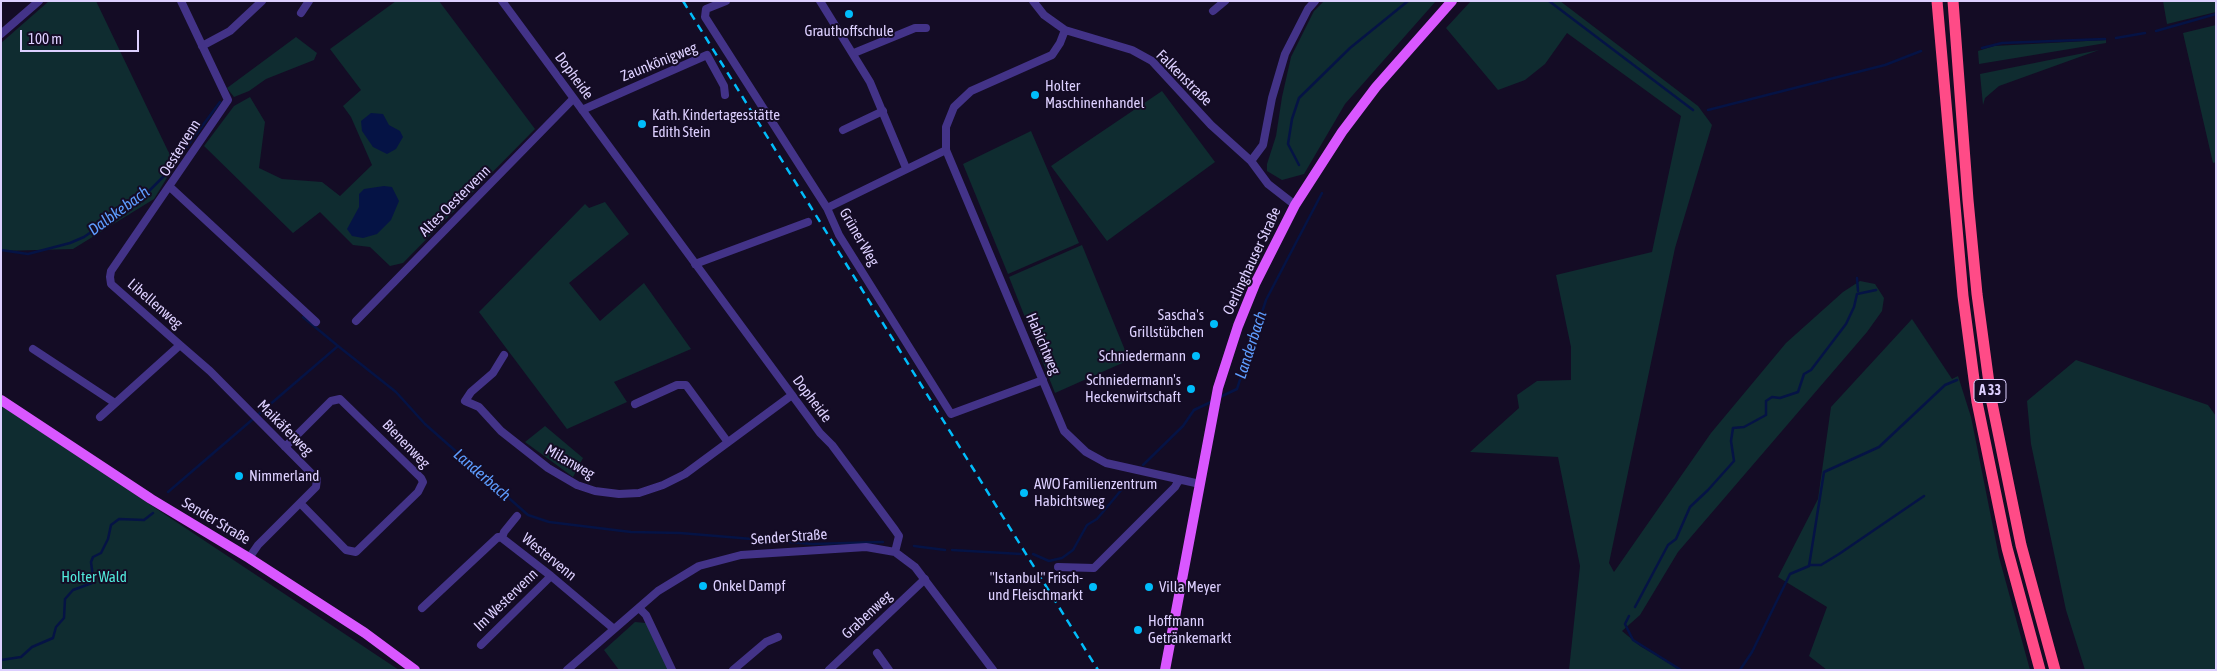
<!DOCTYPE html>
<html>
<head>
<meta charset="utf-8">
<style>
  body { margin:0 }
  #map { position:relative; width:2217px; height:671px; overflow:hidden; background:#140c25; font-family:"Asap Condensed",sans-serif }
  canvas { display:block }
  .frame { position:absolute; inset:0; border:2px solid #ddd0ff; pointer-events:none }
  .scale { position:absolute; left:20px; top:30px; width:119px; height:22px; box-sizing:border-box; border:2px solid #ddd0ff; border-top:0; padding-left:6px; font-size:15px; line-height:18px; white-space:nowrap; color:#ddd0ff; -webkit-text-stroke:4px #140c25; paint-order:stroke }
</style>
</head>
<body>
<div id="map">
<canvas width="2217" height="671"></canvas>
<div class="frame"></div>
<div class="scale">100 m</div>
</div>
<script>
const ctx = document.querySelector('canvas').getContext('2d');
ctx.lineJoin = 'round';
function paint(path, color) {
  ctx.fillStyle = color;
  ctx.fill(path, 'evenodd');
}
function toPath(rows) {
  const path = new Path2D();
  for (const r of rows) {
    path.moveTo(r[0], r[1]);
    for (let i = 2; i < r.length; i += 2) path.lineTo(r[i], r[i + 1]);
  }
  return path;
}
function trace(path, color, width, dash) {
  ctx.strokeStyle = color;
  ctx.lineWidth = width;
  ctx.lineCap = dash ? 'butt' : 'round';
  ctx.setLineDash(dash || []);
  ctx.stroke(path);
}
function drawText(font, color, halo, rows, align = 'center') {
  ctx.font = font + ' "Asap Condensed",sans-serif';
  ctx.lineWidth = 4;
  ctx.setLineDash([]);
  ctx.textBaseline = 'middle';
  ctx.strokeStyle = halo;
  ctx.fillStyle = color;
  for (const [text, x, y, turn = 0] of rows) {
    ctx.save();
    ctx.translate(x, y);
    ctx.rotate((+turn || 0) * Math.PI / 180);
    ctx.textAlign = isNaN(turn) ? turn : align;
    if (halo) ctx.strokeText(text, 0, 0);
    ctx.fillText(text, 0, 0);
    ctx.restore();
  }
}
paint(toPath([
  [49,1,96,1,168,151,176,163,154,199,73,249,1,251,1,43],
  [396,1,439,1,535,129,403,263,390,266,370,247,353,245,320,212,293,233,204,146,234,106,250,97,265,122,259,168,282,179,322,182,340,196,372,165,351,117,343,106,361,90,330,49],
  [1324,1,1436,1,1345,104,1304,174,1282,180,1267,171,1267,164,1276,136,1282,97,1291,57,1314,11],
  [1471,1,1560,1,1698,106,1712,125,1675,248,1609,563,1614,572,1711,433,1786,343,1843,292,1860,281,1875,284,1884,298,1882,311,1867,332,1678,552,1640,615,1622,631,1640,646,1681,670,1569,670,1580,566,1558,457,1470,452,1519,408,1517,395,1537,381,1571,380,1571,347,1556,275,1652,252,1681,116,1567,33,1545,64,1525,80,1498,90,1446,28],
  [2163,1,2216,1,2216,12,2167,24],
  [2216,25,2216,162,2213,163,2183,33],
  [296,37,317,53,314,60,266,79,249,91,234,97,227,88],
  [2106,40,2106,43,1979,64,1978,51,1994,46],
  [2099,50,1999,86,1985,98,1983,105,1980,74],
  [1162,91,1215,162,1107,241,1051,166],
  [1031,131,1079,243,1008,274,963,164],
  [605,202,629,234,569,283,600,321,644,283,691,349,614,382,627,402,567,429,479,312,585,204,589,208],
  [1082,245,1129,360,1055,393,1009,277],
  [1912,319,1952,379,1958,376,1971,417,1999,557,2030,670,1827,670,1809,656,1827,607,1778,577,1818,499,1831,407],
  [2076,360,2208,405,2216,416,2216,670,2085,670,2066,610,2031,444,2027,401],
  [1,405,62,446,399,670,1,670],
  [545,426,583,458,573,477,525,442],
  [635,622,646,623,669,670,619,670,604,650]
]), '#0f2c30');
paint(toPath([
  [371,113,383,114,389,125,400,131,403,137,396,149,387,154,373,147,362,131,361,121],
  [384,186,392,187,399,201,391,220,377,234,363,238,352,236,347,229,359,207,359,194,364,189]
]), '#051345');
trace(toPath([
  [1549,1,1693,110],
  [2156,31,2216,14],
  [2116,38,2145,33],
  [1982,48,2002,43,2105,39],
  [1708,110,1885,65,1921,51],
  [177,160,220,102],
  [1299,165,1288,144,1292,119,1299,98,1350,48,1408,1],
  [1,250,28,254,70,243,84,237,146,194,173,167],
  [1857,278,1858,291],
  [303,317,338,346],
  [1220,397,1237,389,1266,300,1322,193],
  [1143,465,1183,426,1194,410,1213,401],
  [168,492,338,346,396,392,425,424,528,515,549,522,631,532,680,533,813,544,883,542],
  [914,546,945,550],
  [952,550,1021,554],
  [1033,554,1049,561,1062,558,1073,550,1087,525,1097,519,1128,482],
  [1809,565,1821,565,1839,554,1924,496],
  [1635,607,1668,545,1676,539,1690,507,1708,490,1734,461,1731,441,1733,428,1744,427,1766,415,1766,401,1772,397,1780,398,1798,392,1804,374,1811,370,1846,324,1854,307,1857,294,1876,290],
  [1629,616,1625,624,1633,640,1681,670],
  [1,660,21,657,32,647,53,638,56,627,64,618,65,599,73,590,92,583,93,577,91,562,93,557,101,553,108,539,111,525,119,519,144,520,153,513],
  [1740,670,1752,652,1790,574,1809,566,1824,472,1879,447,1945,385,1957,380]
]), '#051345', 2.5);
trace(toPath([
  [502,1,820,433,832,445,895,530,899,536,895,552],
  [726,1,706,9,705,17,827,208,839,235,951,414,1043,380],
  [820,1,870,82,906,168],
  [1033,1,1044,15,1065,30,1132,50,1152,61,1211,125,1251,161,1268,184,1295,205],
  [1213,11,1225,1],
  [301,13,309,1],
  [1065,30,1060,43,1052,55,971,91,954,107,946,127,946,150,1064,431,1086,452,1106,463,1200,484],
  [1,34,39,1],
  [202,46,230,31,262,1],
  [854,53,915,28,926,28],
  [582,110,707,55,724,86,725,95],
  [843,130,883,111],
  [1251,161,1263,145,1272,98,1285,54,1308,9,1315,1],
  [170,187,316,322],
  [827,208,946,150],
  [695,264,808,222],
  [356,321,573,99],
  [180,345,210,371,317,479,316,487,258,545,249,558],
  [33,349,115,403],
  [504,355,493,373,471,392,465,401,479,407,501,431,548,468,577,485,595,491,619,494,639,493,663,485,685,474,792,395],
  [635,404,677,385,686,385,727,441],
  [100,417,180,345,111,284,110,277,111,271,228,100,181,1],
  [285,447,331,401,340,399,421,478,423,482,418,492,356,552,346,550,300,503],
  [502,538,504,532,517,516],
  [1058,567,1094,568,1175,487,1179,480],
  [422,608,498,537,502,538,551,576,614,629],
  [639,608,646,615,672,670],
  [481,645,551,576],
  [877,653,889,670],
  [567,670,658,591,699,566,741,555,866,547,895,552,915,567,993,670],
  [733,670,766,642,778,637],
  [829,670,925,579]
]), '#433388', 8);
trace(toPath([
  [1,400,151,499,249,558,365,633,415,670],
  [1165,670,1218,388,1238,326,1255,284,1295,205,1342,132,1376,87,1452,1]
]), '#d957ff', 10);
trace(toPath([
  [1937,1,1963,296,1977,402,2007,548,2040,670],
  [1953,1,1968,200,1977,294,1991,398,2021,545,2055,670]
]), '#ff4b87', 11);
trace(toPath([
  [683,1,1098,670]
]), '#00bdfb', 2.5, [8, 6]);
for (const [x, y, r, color] of [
  [849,14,5,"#00bdfb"],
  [1035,95,5,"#00bdfb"],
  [642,124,5,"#00bdfb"],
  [1214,324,5,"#00bdfb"],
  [1196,356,5,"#00bdfb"],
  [1191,389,5,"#00bdfb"],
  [239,476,5,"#00bdfb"],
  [1024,493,5,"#00bdfb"],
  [703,586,5,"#00bdfb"],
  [1093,587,5,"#00bdfb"],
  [1149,587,5,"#00bdfb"],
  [1138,630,5,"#00bdfb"]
]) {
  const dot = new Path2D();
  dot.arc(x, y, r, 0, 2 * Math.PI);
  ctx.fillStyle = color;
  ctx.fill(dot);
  trace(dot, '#140c25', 2);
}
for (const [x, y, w] of [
  [1990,391,32]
]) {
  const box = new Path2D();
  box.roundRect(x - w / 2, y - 11.5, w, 23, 4);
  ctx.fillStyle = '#140c25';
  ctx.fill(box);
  trace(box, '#ddd0ff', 1);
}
drawText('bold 14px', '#ddd0ff', null, [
  ["A 33",1990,391]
]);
drawText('15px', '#ddd0ff', '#140c25', [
  ["Grauthoffschule",849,31,"center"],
  ["Holter",1045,86],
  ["Maschinenhandel",1045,103],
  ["Kath. Kindertagesstätte",652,115],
  ["Edith Stein",652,132],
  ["Sascha's",1204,315,"right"],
  ["Grillstübchen",1204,332,"right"],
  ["Schniedermann",1186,356,"right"],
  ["Schniedermann's",1181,380,"right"],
  ["Heckenwirtschaft",1181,397,"right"],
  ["Nimmerland",249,476],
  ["AWO Familienzentrum",1034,484],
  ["Habichtsweg",1034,501],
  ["\"Istanbul\" Frisch-",1083,578,"right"],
  ["und Fleischmarkt",1083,595,"right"],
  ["Onkel Dampf",713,586],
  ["Villa Meyer",1159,587],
  ["Hoffmann",1148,621],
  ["Getränkemarkt",1148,638]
], 'left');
drawText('15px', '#ddd0ff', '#140c25', [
  ["Zaunkönigweg",659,62,-22],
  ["Dopheide",574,76,54],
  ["Falkenstraße",1184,78,45],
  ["Oestervenn",180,148,-58],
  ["Altes Oestervenn",455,201,-45],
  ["Grüner Weg",859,237,60],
  ["Oerlinghauser Straße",1252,261,-65],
  ["Libellenweg",155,304,41],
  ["Habichtweg",1043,344,67],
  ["Dopheide",812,399,53],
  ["Maikäferweg",285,428,45],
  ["Bienenweg",406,444,46],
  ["Milanweg",570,462,30],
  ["Sender Straße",216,521,31],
  ["Sender Straße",789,537,-4],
  ["Westervenn",549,557,39],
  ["Im Westervenn",506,600,-44],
  ["Grabenweg",867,615,-43]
]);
drawText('15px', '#51eadb', '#140c25', [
  ["Holter Wald",94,577]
]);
drawText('italic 16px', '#5e9dff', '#140c25', [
  ["Dalbkebach",119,211,-36],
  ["Landerbach",1251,345,-72],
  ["Landerbach",482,475,41]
]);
</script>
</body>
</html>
